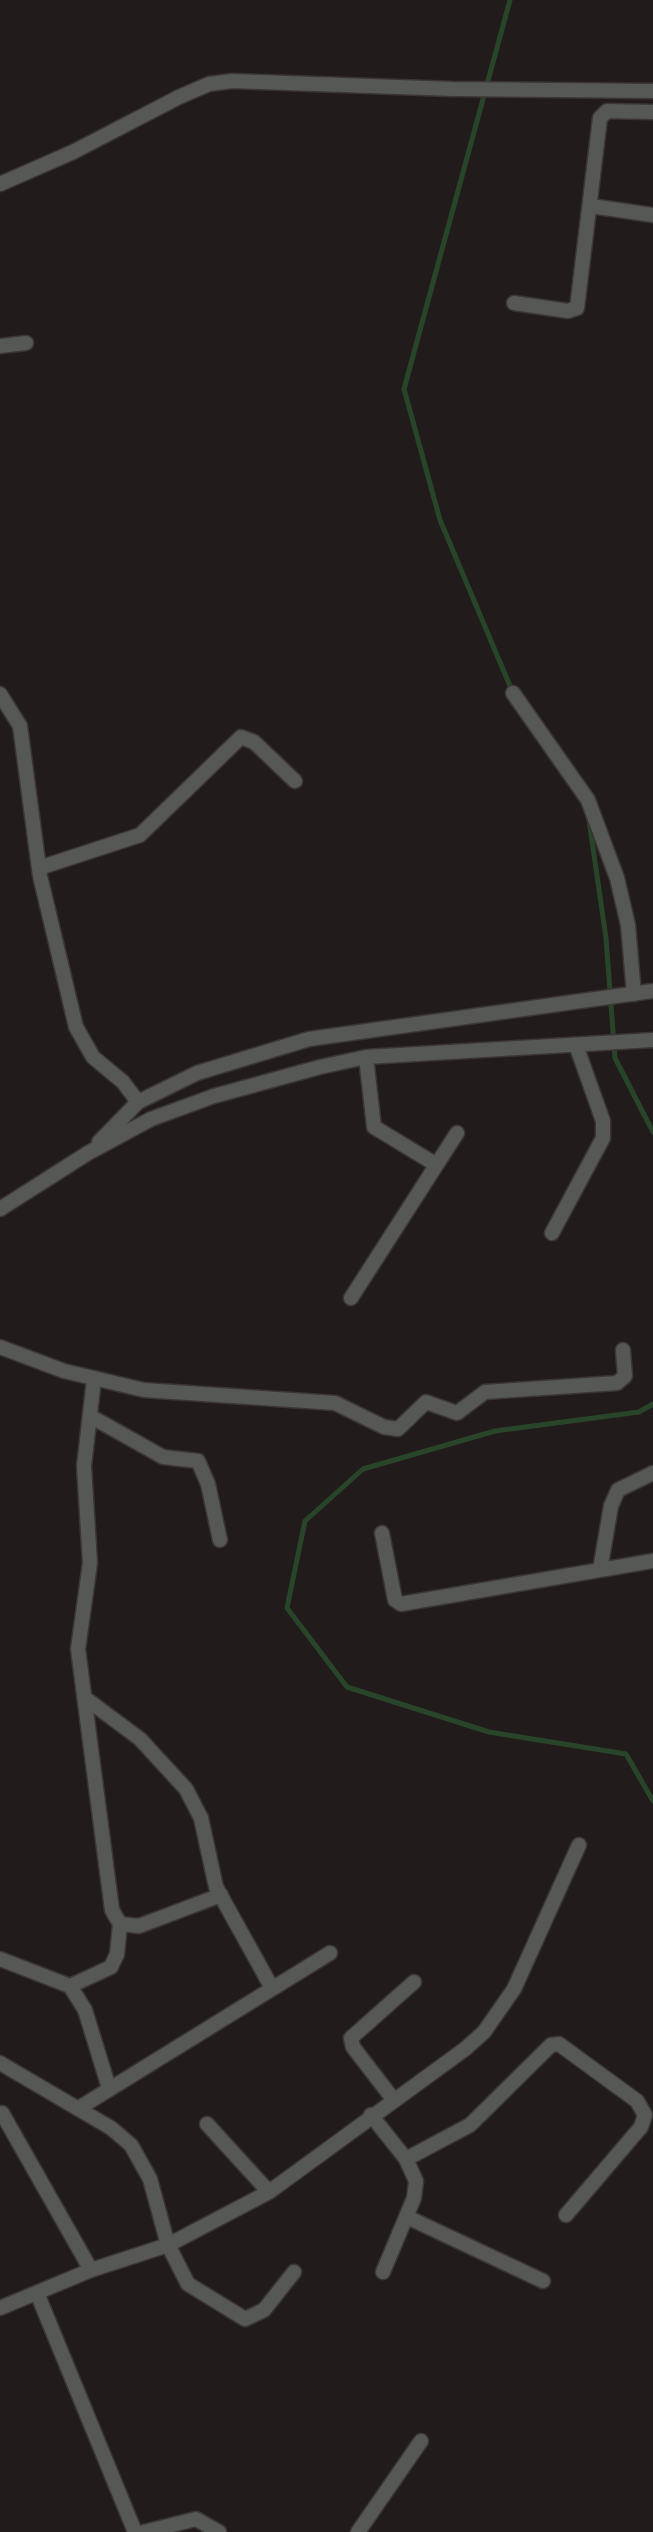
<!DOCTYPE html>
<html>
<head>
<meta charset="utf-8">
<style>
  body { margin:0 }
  canvas { display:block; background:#211b1b }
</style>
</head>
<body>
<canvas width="653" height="2532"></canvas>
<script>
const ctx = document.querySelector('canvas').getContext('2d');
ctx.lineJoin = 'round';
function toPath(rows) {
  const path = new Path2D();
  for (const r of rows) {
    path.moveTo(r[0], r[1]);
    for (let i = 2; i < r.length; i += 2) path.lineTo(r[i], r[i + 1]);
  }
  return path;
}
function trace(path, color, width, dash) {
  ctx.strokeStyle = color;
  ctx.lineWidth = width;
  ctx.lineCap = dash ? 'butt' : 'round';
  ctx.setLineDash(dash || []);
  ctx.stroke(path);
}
trace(toPath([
  [510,0,404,389,440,520,513,693],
  [589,820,606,938,615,1058,653,1132],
  [653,1404,639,1412,495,1431,363,1469,305,1521,287,1608,347,1687,489,1732,626,1754,653,1801]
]), '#28452a', 5);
const street = toPath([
  [0,184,73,152,179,97,209,84,232,81,453,89,653,91],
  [591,206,653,215],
  [514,303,568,311,577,308,600,118,607,111,653,112],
  [0,346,26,343],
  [513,693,588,800,617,878,628,925,634,994],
  [0,694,20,726,40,876,76,1027,93,1057,123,1082,138,1102],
  [39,868,140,835,241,737,254,742,295,781],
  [366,1057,374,1127,435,1164],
  [99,1142,138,1102,197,1073,309,1039,653,991],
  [0,1209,88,1153,151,1119,214,1096,320,1067,366,1057,653,1040],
  [552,1233,603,1138,603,1121,576,1045],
  [351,1298,457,1133],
  [0,1347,64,1371,144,1390,335,1403,384,1427,398,1429,426,1402,457,1413,485,1392,617,1383,625,1376,623,1350],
  [94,1379,84,1466,90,1563,78,1649,112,1910,120,1924,139,1926,221,1895],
  [90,1416,163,1457,198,1461,208,1484,220,1540],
  [382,1533,395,1600,401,1604,653,1561],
  [600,1570,611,1506,618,1490,653,1473],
  [85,1698,140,1739,186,1789,201,1818,216,1887,272,1988],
  [0,1959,70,1986,85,2010,109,2088],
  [70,1986,111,1967,117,1954,120,1924],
  [0,2063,111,2128,131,2145,150,2179,168,2245,188,2284,245,2319,264,2310,294,2272],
  [393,2099,353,2047,351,2038,414,1982],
  [79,2108,330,1953],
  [371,2115,406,2159,416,2181,414,2198,383,2272],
  [207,2124,269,2192],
  [406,2159,470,2125,551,2045,559,2044,637,2101,645,2115,641,2127,566,2215],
  [407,2217,543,2281],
  [91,2270,168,2245,269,2192,465,2049,484,2032,514,1989,579,1845],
  [37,2293,135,2532],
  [0,2308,91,2270,2,2113],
  [144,2532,196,2519,219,2532],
  [358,2532,421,2441]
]);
trace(street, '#3b3535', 17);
trace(street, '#565856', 14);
</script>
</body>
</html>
